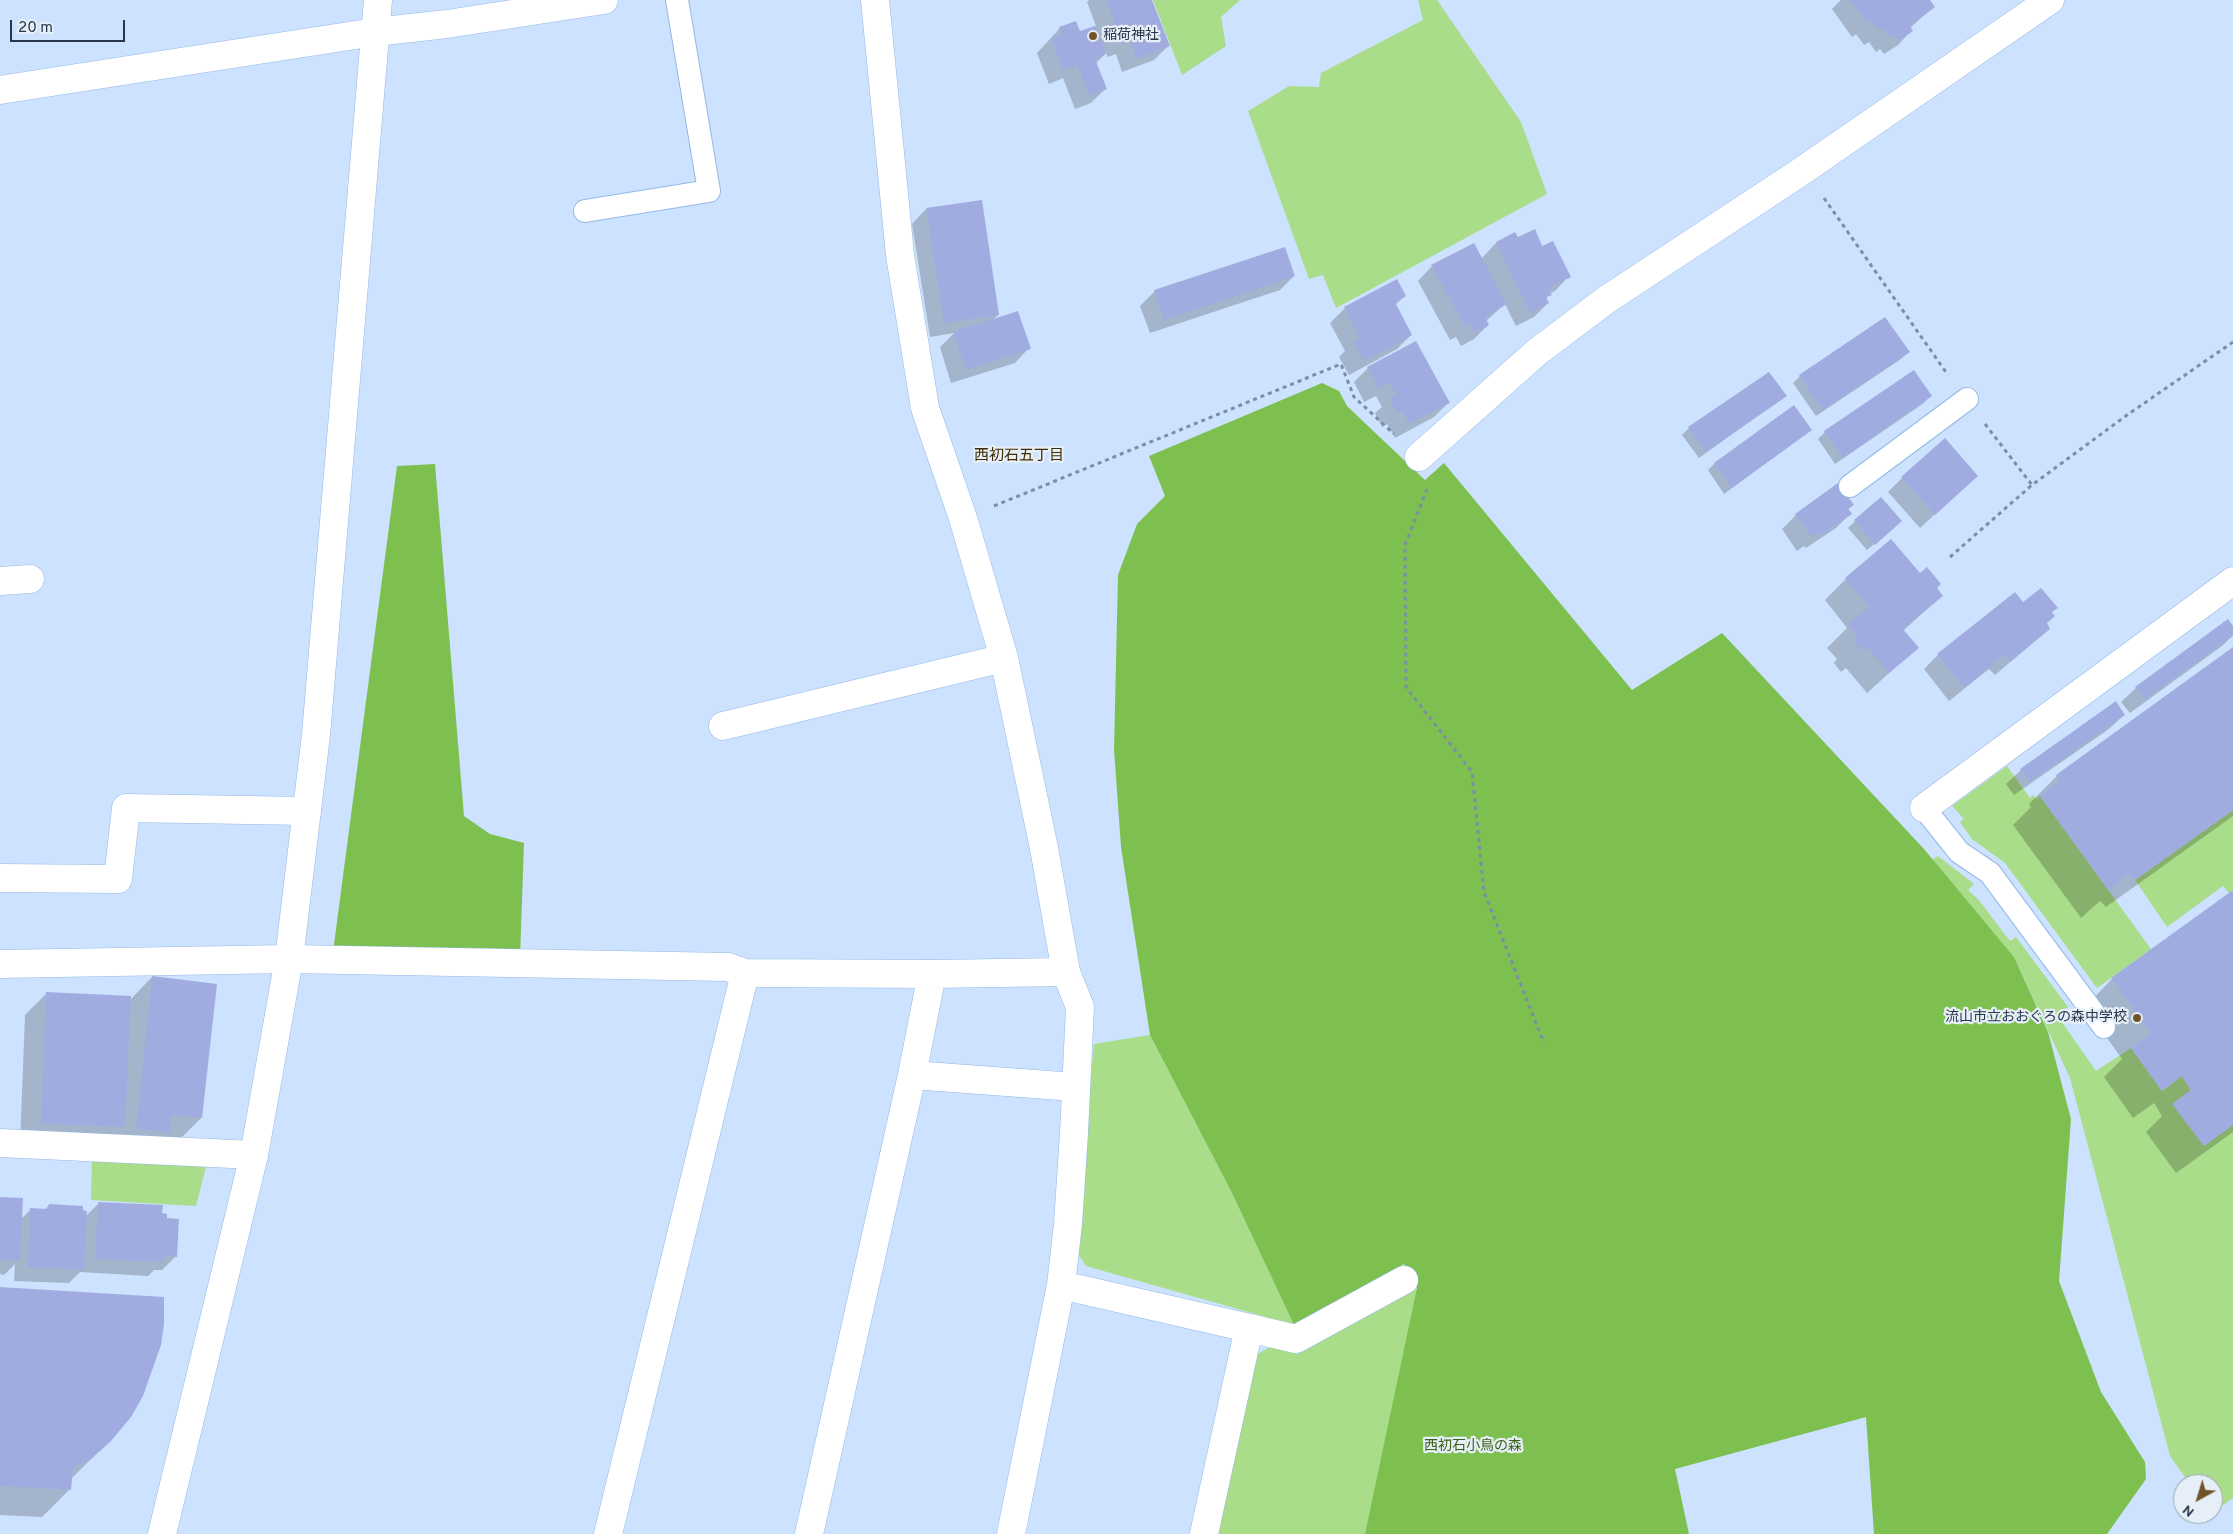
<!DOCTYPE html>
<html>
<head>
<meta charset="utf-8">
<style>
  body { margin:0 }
  #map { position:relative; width:2233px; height:1534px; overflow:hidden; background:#cce2fe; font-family:Overpass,sans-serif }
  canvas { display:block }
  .north { position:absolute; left:2173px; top:1474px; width:50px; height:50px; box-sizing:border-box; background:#e6eef7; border:1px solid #9aa4b1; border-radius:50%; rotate:219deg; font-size:14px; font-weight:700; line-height:20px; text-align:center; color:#273648 }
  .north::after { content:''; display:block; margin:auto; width:18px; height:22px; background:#725429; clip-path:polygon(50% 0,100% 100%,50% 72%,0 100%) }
  .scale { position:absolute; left:10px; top:20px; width:115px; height:22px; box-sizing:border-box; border:2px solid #273648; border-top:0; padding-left:6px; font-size:15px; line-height:18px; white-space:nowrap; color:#273648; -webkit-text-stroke:4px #e6eef7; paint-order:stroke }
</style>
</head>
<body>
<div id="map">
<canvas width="2233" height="1534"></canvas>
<div class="north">N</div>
<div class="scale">20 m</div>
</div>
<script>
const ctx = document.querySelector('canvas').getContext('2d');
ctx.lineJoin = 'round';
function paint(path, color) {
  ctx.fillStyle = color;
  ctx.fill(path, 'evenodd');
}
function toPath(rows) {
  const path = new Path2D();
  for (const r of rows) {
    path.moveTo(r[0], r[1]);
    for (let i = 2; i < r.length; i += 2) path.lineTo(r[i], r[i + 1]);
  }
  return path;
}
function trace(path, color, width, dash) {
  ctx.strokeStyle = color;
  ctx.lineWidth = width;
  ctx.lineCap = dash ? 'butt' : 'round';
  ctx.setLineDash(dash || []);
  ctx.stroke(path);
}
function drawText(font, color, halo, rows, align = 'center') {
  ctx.font = font + ' Overpass,"Noto Sans JP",sans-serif';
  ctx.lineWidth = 4.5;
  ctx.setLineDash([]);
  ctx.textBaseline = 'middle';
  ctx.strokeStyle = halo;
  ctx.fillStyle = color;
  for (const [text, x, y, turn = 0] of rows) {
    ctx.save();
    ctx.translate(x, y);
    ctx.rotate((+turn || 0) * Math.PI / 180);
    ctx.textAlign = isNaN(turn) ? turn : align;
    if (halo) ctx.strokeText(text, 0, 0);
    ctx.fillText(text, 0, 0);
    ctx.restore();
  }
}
paint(toPath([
  [1153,0,1240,0,1221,17,1226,46,1182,75],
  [1418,0,1437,0,1521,122,1547,194,1336,308,1323,275,1309,279,1248,111,1289,86,1319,87,1321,73,1423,20],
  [2007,766,2030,798,2033,795,2036,799,2040,796,2151,949,2097,988,2005,863,1972,839,1960,822,1964,819,1952,806],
  [2233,810,2233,890,2229,893,2223,886,2167,927,2135,880],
  [1938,856,1974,884,1968,890,1978,899,2010,941,2016,937,2068,1007,2057,1015,2096,1071,2131,1048,2162,1091,2182,1076,2191,1090,2173,1104,2204,1146,2233,1125,2233,1498,2213,1512,2213,1484,2190,1484,2170,1456,2070,1078,2014,957,1932,860],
  [1150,1035,1232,1193,1294,1325,1086,1266,1075,1249,1094,1044],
  [92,1158,207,1163,196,1206,91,1200],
  [1418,1288,1610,1534,1216,1534,1252,1357,1272,1346,1298,1354]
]), '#a9dd89');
paint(toPath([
  [1322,383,1339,391,1347,406,1425,480,1444,463,1632,690,1722,633,1924,849,2014,957,2048,1032,2071,1119,2059,1281,2101,1392,2145,1462,2146,1479,2107,1534,1874,1534,1866,1417,1675,1469,1689,1534,1365,1534,1417,1288,1404,1264,1294,1325,1232,1193,1150,1035,1121,847,1114,749,1118,575,1137,524,1165,496,1149,456],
  [435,464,464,816,490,834,524,843,520,958,333,952,397,466]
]), '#7ec04f');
paint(toPath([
  [1089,0,1150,0,1168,46,1154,60,1122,72,1116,54,1108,57,1106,53,1096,63,1105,89,1091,103,1075,109,1063,78,1049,84,1037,53,1060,28,1079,33,1096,26,1087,2],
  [1841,0,1928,0,1933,7,1910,28,1912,30,1898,45,1884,54,1880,49,1876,52,1869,42,1864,45,1856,34,1852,37,1832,9],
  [926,209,998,315,992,321,1029,348,1015,363,951,383,940,347,954,333,930,337,912,224],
  [1515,234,1518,239,1542,248,1569,276,1555,291,1550,293,1546,299,1548,303,1534,317,1516,326,1505,304,1486,321,1488,325,1474,339,1461,346,1456,337,1450,340,1418,281,1432,266,1481,259,1496,243],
  [1294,276,1280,290,1150,333,1140,306,1155,291],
  [1396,281,1405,296,1395,305,1411,335,1397,349,1349,375,1339,357,1345,351,1330,323,1345,308],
  [1908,352,1901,359,1816,416,1793,383,1800,376],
  [1368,368,1449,402,1434,417,1395,438,1387,424,1382,427,1375,413,1382,407,1376,396,1364,402,1354,382],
  [1785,396,1699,458,1682,435,1689,428],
  [1930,396,1924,403,1835,464,1818,439,1825,432],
  [1810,430,1724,494,1708,470,1714,464],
  [1977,476,1920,528,1888,492,1902,478],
  [1852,505,1848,510,1850,514,1836,528,1806,548,1804,546,1797,551,1782,529,1796,515],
  [1855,521,1894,528,1867,550,1848,528],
  [1920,575,1941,596,1903,631,1917,648,1867,693,1846,668,1841,672,1834,663,1837,659,1827,648,1847,628,1825,600,1846,579],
  [2023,603,2049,629,1995,675,1989,669,1949,701,1924,669,1938,655],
  [2233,628,2233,635,2222,646,2130,713,2121,702,2136,688],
  [2233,649,2233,816,2106,907,2100,901,2081,918,2013,825,2031,807,2029,804,2057,776],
  [2124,715,2109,729,2014,795,2006,784,2021,770],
  [2233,892,2233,1132,2176,1173,2146,1132,2162,1116,2154,1103,2133,1118,2104,1077,2122,1059,2085,1007,2112,979],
  [152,977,201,1118,180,1139,115,1150,117,1134,103,1148,20,1144,25,1015,47,993,130,1000],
  [0,1198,21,1219,31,1209,45,1210,49,1205,85,1217,99,1203,161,1214,176,1256,162,1270,154,1270,148,1276,80,1272,69,1283,14,1281,15,1264,4,1275,0,1274],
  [0,1288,110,1440,71,1479,70,1489,42,1517,0,1515]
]), '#0003');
paint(toPath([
  [1106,0,1152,0,1170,46,1137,59,1130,41,1122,44],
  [1850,0,1930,0,1935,7,1910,26,1913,31,1899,41,1895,35,1891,38,1883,28,1879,31,1871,21,1867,23],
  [1076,21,1080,31,1095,26,1106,54,1095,59,1107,89,1090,96,1077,65,1063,70,1051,38,1062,34,1059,27],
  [982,200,999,315,944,323,926,208],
  [1535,229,1542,246,1553,241,1571,277,1548,288,1552,295,1546,297,1549,303,1530,313,1496,242,1515,232,1518,237],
  [1474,243,1507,304,1485,317,1489,325,1475,333,1471,323,1465,327,1431,265],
  [1285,247,1295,276,1164,320,1154,290],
  [1397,279,1406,296,1395,302,1412,335,1364,361,1353,342,1360,338,1344,307],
  [1018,311,1031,349,966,370,953,332],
  [1885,317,1910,352,1823,410,1799,375],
  [1416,341,1450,403,1409,424,1402,411,1397,413,1389,398,1396,394,1390,383,1379,389,1367,367],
  [1914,370,1932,396,1843,458,1824,431],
  [1769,372,1787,396,1706,452,1688,427],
  [1794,405,1812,430,1732,488,1714,463],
  [1945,438,1978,476,1935,515,1901,477],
  [1838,483,1854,505,1848,509,1852,514,1821,535,1819,532,1812,537,1795,514],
  [1881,497,1902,521,1875,545,1854,520],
  [1891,539,1920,573,1927,567,1941,584,1937,588,1943,596,1903,629,1919,648,1889,673,1868,648,1863,652,1854,641,1858,638,1848,625,1869,607,1845,578],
  [2041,588,2058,608,2052,612,2055,616,2047,623,2050,629,2010,662,2004,655,1964,688,1937,654,2015,592,2023,602],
  [2228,619,2233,626,2233,636,2145,699,2135,687],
  [2233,647,2233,810,2135,880,2129,874,2109,891,2040,796,2060,781,2056,775],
  [2116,701,2125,715,2029,782,2020,769],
  [2233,890,2233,1125,2204,1146,2172,1104,2191,1090,2182,1076,2162,1091,2131,1048,2151,1033,2111,978],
  [152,976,217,984,202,1118,172,1115,170,1133,136,1129],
  [46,992,131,996,125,1127,41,1124],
  [0,1197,23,1198,20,1261,0,1260],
  [98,1202,163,1205,162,1213,167,1214,167,1218,179,1219,177,1257,164,1256,164,1262,95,1259],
  [49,1204,83,1206,83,1210,87,1211,84,1270,28,1267,30,1208,48,1209],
  [0,1287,164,1297,164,1324,161,1345,143,1396,131,1417,111,1441,91,1459,73,1467,71,1490,0,1486]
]), '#a0acdf');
const service = toPath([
  [585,211,709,191,677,0],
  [1850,486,1967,399],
  [1924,808,1959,852,1990,873,2104,1027]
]);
const minor = toPath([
  [875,0,900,255,925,408,963,518,1004,658,1044,848,1066,972,1080,1007,1074,1133,1068,1224,1061,1285,1011,1534],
  [1419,457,1537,352,1606,300,1799,173,2050,0],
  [0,581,30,579],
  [723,726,1004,658],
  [1924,808,2233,581],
  [0,878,118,879,126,808,307,811],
  [0,964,289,959,728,967,745,973],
  [912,1075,1075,1087],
  [0,1143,254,1155],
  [1061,1285,1249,1328,1204,1534],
  [1249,1328,1296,1339,1404,1280],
  [608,1534,745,973,932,974,1066,972],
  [809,1534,912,1075,932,974]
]);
const tertiary = toPath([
  [0,90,375,32,447,24,604,0],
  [162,1534,254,1155,289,959,316,735,378,0]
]);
trace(service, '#95b9e6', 24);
trace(minor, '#95b9e6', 29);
trace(tertiary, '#95b9e6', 29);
trace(toPath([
  [1824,198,1948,375],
  [1985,424,2032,485],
  [1427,489,1405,545,1406,687,1472,772,1484,892,1544,1043],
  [994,506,1341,364,1354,397,1394,434],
  [1950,557,2032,485,2127,415,2233,342]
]), '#7b8ea5', 3, [4, 4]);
trace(service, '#fff', 22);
trace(minor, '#fff', 28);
trace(tertiary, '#fff', 28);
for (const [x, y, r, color] of [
  [1093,36,5,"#725429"],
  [2137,1018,5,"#725429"]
]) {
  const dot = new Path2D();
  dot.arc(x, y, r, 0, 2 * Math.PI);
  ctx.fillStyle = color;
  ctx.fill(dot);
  trace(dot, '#e6eef7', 2);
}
drawText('14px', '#273648', '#e6eef7', [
  ["稲荷神社",1103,36],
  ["流山市立おおぐろの森中学校",2127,1018,"right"]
], 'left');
drawText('14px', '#386216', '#e6eef7', [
  ["西初石小鳥の森",1473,1447]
]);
drawText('15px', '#422b06', '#e6eef7', [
  ["西初石五丁目",1019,457]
]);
</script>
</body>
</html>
